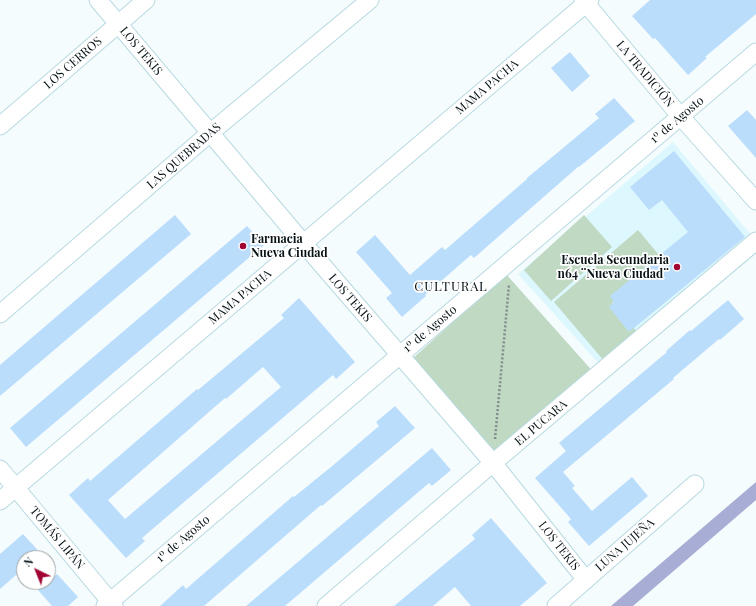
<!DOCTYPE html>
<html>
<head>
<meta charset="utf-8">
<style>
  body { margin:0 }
  #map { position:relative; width:756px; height:606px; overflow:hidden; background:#f5fcfe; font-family:"Playfair Display",serif }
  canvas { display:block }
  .north { position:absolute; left:16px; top:550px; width:40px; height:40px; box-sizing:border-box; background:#fff; border:1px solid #9ba0a1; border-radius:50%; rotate:317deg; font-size:11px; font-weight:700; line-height:16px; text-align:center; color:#051114 }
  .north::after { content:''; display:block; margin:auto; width:14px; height:18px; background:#a20333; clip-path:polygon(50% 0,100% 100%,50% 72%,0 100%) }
</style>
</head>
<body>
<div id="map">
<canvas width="756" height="606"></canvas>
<div class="north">N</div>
</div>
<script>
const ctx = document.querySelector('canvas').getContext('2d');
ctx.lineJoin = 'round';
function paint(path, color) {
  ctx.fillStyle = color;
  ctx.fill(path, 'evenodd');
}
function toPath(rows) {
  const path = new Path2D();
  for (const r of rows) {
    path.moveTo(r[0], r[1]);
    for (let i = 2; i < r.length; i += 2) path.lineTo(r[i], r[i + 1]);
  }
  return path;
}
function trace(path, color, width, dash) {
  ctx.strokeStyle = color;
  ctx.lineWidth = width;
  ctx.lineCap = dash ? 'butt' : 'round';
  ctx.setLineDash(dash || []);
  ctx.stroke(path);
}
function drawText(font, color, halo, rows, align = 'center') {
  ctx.font = font + ' "Playfair Display",serif';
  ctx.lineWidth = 3.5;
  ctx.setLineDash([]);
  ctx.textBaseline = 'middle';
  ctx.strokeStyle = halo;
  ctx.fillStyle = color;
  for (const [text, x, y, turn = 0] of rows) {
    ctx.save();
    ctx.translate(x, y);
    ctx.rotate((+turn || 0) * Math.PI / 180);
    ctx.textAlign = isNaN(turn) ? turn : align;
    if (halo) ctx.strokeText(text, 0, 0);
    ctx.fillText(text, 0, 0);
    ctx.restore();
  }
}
paint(toPath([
  [673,142,752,236,602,367,518,274]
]), '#dcf7fd');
paint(toPath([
  [584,215,612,247,551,301,524,270],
  [638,230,659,255,613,295,617,299,612,303,638,333,605,362,554,302],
  [506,274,596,375,501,459,412,359]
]), '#c0d9c2');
paint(toPath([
  [756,482,756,500,633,606,611,606]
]), '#a7add4');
paint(toPath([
  [650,0,756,0,756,14,705,57,707,58,688,75,655,38,653,39,632,16],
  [570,52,590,76,572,92,551,68],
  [614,98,635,121,579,167,579,166,474,258,471,255,425,295,426,296,402,317,386,298,392,293,356,252,375,235,410,275,442,247,445,250,527,179,527,178,599,118,595,114],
  [747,110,756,120,756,158,728,126],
  [674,151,745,237,629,332,609,307,614,302,610,296,688,232,662,200,649,210,630,187],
  [175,215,191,234,0,396,0,365],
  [247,226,264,245,26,447,10,428],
  [299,298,355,362,336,379,333,375,142,538,145,541,126,558,69,495,88,478,90,481,197,389,198,390,284,318,281,315],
  [263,367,281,387,125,519,108,500,225,398,226,399],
  [728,300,744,319,720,340,719,339,673,378,674,379,563,472,575,486,572,488,592,511,632,477,648,496,589,546,568,522,571,519,535,478,566,451,559,443,667,352,666,351,690,330,691,331],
  [395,406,415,428,322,506,321,505,204,606,160,606,183,585,186,589,293,496,294,497,331,467,379,426,376,422],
  [432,448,451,470,432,486,429,483,285,606,246,606],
  [491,518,547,583,520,606,471,606,455,587,433,606,394,606,475,539,472,535],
  [23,534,45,558,24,558,24,568,0,589,0,554],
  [57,574,78,597,68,606,52,606,38,590]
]), '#bbddfc');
const minor = toPath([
  [98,0,304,244,493,463,586,580],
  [583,0,681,117,756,201],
  [0,126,146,0],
  [0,314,210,133,370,0],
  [0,469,114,606],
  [0,501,590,0],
  [105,606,756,52],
  [326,606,493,463,756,241],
  [556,606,695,484]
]);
trace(minor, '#b7d9e1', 19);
trace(toPath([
  [495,439,509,285]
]), '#828c8e', 2.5, [2, 2]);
trace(minor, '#fff', 17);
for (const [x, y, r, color] of [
  [243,246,4,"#a20333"],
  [677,267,4,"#a20333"]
]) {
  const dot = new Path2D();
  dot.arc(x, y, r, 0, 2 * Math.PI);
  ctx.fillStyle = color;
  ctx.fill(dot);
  trace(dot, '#fff', 1.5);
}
drawText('12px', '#051114', '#fff', [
  ["LOS TEKIS",141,51,50],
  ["LOS CERROS",73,63,-41],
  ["LA TRADICIÓN",645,74,50],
  ["MAMA PACHA",487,87,-40],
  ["1º de Agosto",677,120,-40],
  ["LAS QUEBRADAS",184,156,-41],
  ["MAMA PACHA",240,297,-40],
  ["LOS TEKIS",350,298,49],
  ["1º de Agosto",430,329,-40],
  ["EL PUCARA",541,423,-40],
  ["TOMÁS LIPÁN",57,538,50],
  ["1º de Agosto",183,539,-40],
  ["LUNA JUJEÑA",625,545,-41],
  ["LOS TEKIS",559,546,52]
]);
drawText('bold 12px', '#051114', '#fff', [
  ["Farmacia",251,239],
  ["Nueva Ciudad",251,253],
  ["Escuela Secundaria",669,260,"right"],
  ["n64 ¨Nueva Ciudad¨",669,274,"right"]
], 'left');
ctx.letterSpacing = '1px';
drawText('13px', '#051114', '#fff', [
  ["CULTURAL",451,287]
]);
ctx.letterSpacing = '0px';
</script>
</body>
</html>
